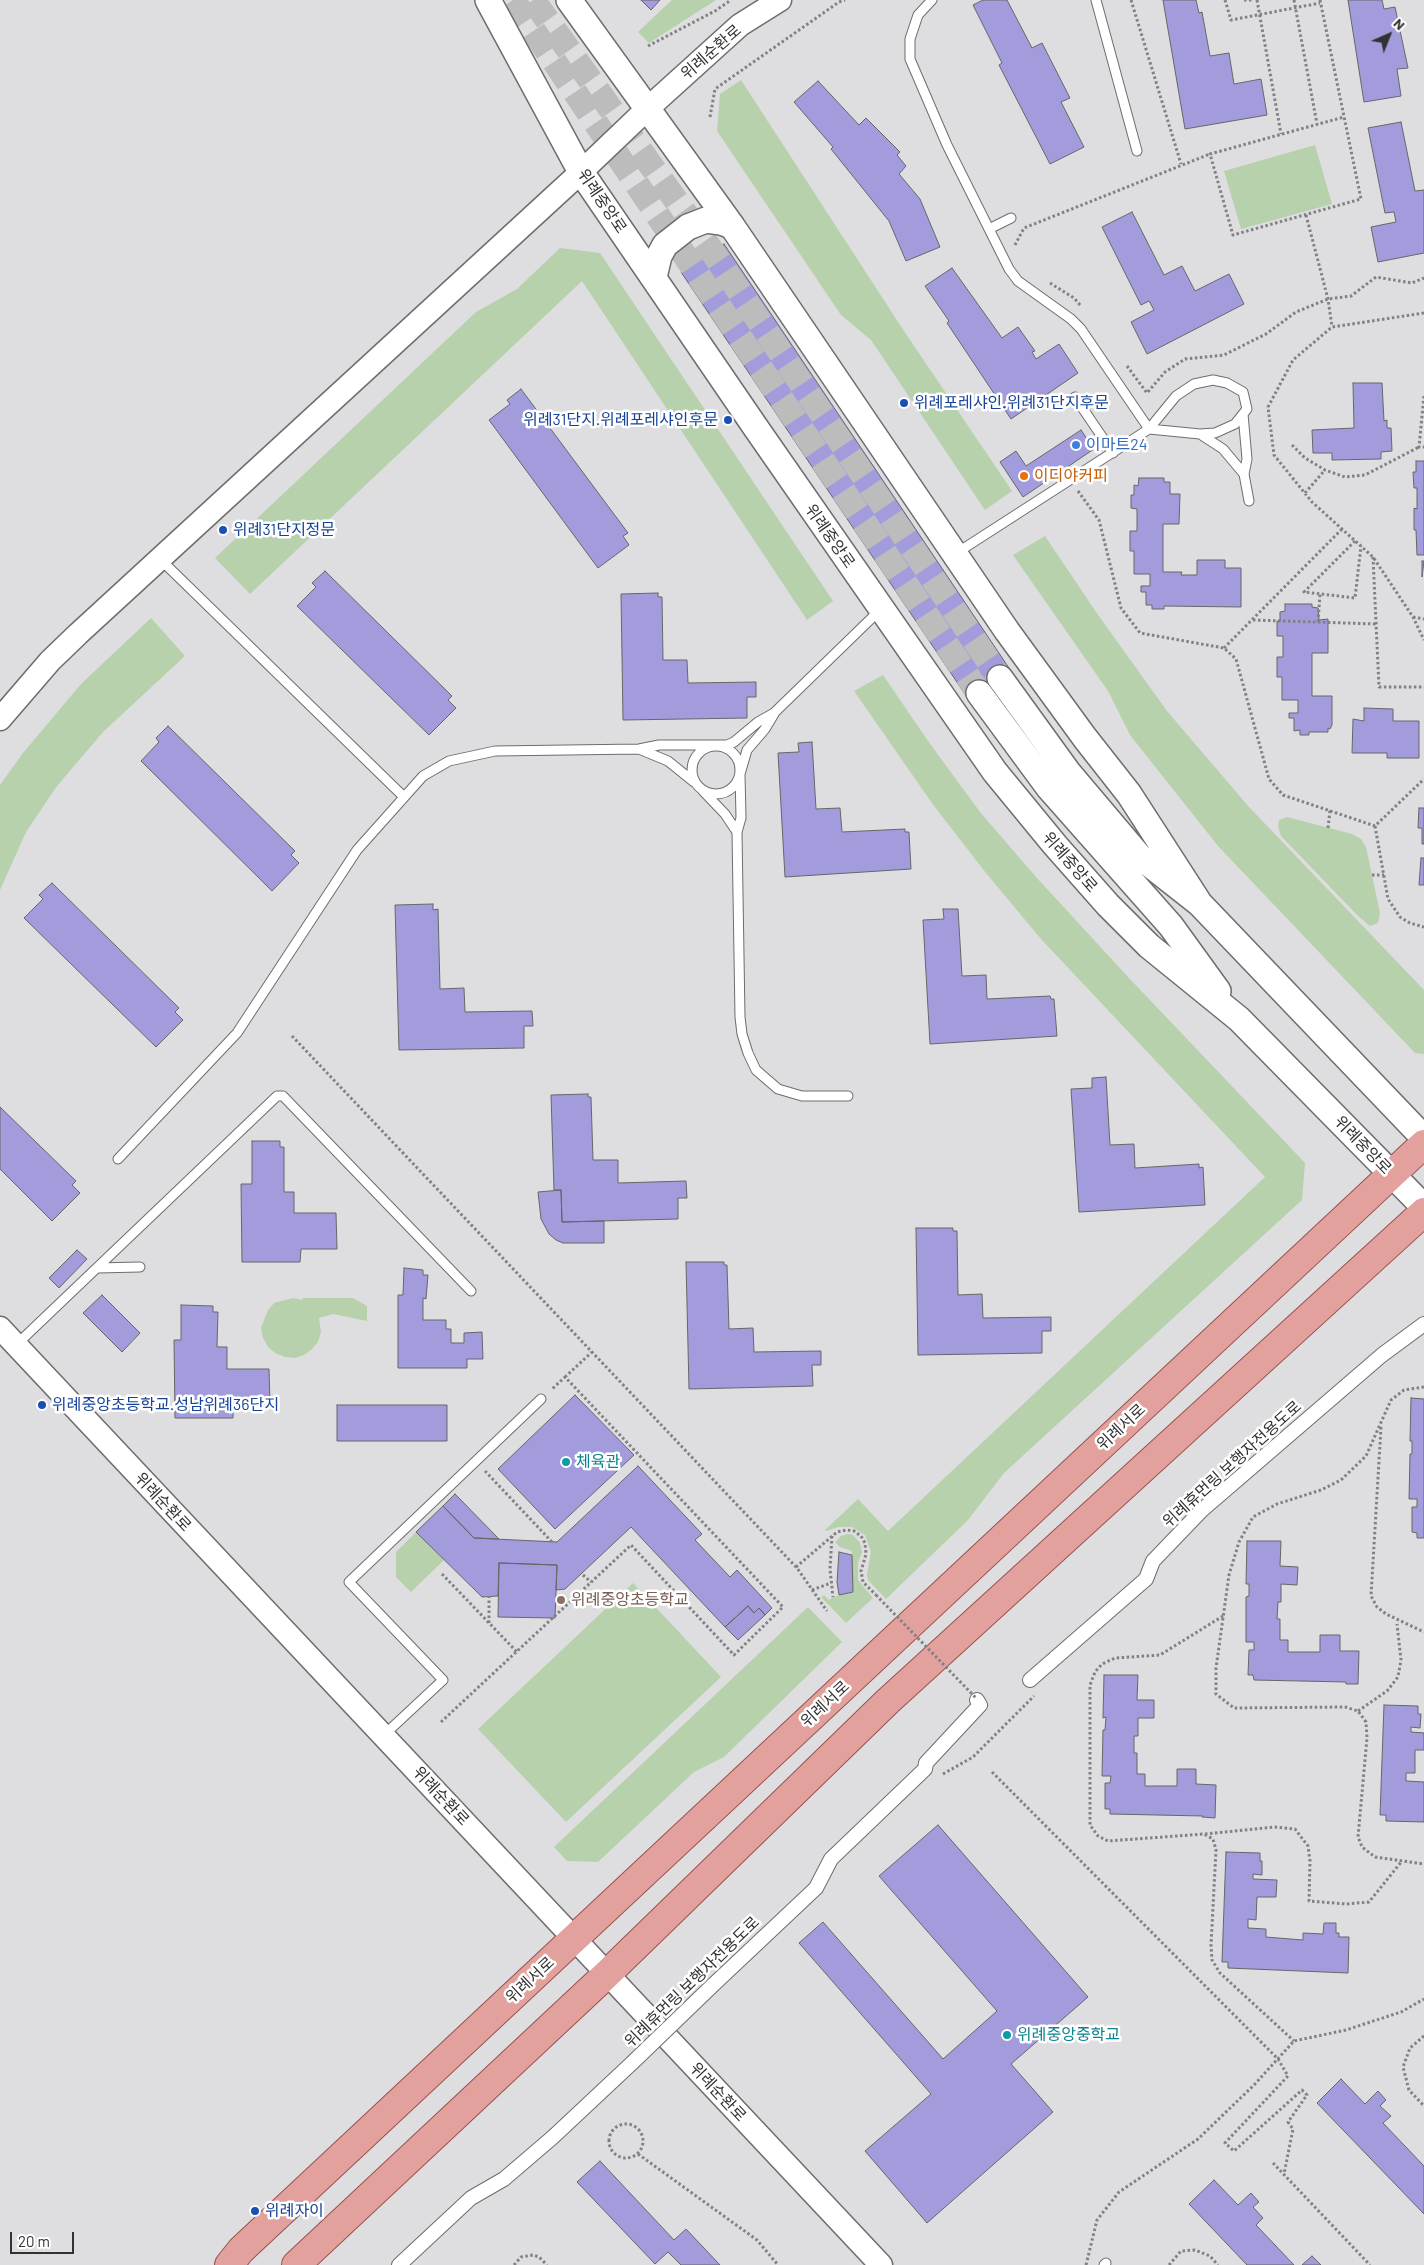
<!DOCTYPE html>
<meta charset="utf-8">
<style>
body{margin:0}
#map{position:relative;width:1424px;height:2265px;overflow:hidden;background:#dedee0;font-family:Barlow,sans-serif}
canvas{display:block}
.north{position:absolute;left:1364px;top:10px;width:50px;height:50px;-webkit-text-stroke:4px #fff;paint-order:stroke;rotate:44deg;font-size:14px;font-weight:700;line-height:20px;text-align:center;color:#323233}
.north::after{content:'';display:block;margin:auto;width:18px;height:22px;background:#323233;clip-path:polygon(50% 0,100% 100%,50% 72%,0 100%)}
.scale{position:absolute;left:10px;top:2232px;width:64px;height:22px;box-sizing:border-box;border:2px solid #323233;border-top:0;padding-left:6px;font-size:15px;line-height:18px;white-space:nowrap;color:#323233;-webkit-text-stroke:4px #fff;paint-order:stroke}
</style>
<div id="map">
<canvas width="1424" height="2265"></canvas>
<div class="north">N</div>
<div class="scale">20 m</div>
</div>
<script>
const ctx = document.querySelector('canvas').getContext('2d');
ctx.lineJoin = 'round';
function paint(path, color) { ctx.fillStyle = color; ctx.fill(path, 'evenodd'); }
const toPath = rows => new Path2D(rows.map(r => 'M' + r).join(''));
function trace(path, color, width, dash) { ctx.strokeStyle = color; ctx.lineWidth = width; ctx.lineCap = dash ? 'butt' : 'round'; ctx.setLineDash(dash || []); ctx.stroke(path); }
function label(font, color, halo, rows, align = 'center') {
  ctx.font = font + ' Barlow,"Noto Sans KR",sans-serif'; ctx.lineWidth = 5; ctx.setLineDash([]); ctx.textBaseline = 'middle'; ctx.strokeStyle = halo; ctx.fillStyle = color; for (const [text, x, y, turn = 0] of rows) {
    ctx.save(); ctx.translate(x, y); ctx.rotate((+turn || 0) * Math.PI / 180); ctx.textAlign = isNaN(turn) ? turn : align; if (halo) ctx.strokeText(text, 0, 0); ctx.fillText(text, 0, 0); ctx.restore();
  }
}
paint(toPath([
 [672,0,716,0,649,43,638,32],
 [741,80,902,328,1012,491,985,510,871,340,841,315,717,131,720,94],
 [1315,145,1332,204,1241,229,1224,171],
 [560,248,600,253,833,601,807,620,582,281,250,594,215,558,476,312,517,289],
 [1045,536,1096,612,1167,711,1249,807,1424,990,1424,1054,1415,1053,1218,846,1130,735,1108,691,1013,555],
 [151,618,185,656,103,732,57,786,26,832,0,890,0,785,23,753,81,684],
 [883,675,928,741,980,812,1036,877,1129,978,1305,1163,1302,1200,1004,1473,968,1520,886,1599,868,1580,867,1575,871,1552,865,1535,852,1527,838,1527,827,1531,825,1530,858,1499,888,1531,1265,1177,1041,939,986,873,934,806,854,691],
 [1287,817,1352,834,1361,839,1366,847,1380,913,1378,923,1370,926,1359,917,1281,836,1278,827,1279,820],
 [293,1298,302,1300,303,1298,353,1298,367,1306,367,1321,333,1314,319,1318,321,1332,318,1342,312,1349,304,1355,295,1358,285,1357,275,1353,268,1347,263,1338,261,1328,268,1310,274,1303],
 [416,1532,444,1560,411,1592,396,1577,396,1552],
 [848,1534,853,1535,860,1543,862,1552,858,1563,858,1580,873,1598,846,1623,821,1597,824,1595,829,1600,833,1597,853,1592,851,1572,852,1551,840,1547,835,1542,841,1536],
 [633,1583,721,1677,566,1822,478,1729],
 [808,1607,842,1642,724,1757,694,1772,598,1862,567,1861,554,1847]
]), '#b6d1ac');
const building = toPath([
 [641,0,660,0,651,10,641,0],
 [983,0,1007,0,1032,48,1042,43,1070,98,1061,102,1084,147,1050,164,999,65,1002,63,973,5,983,0],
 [1163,0,1196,0,1199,13,1202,12,1210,56,1229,53,1234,84,1261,79,1267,115,1185,129,1163,0],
 [1348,0,1382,0,1384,9,1395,7,1408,68,1397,69,1401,96,1364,102,1348,0],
 [818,81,859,125,866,118,900,152,897,155,906,166,899,174,920,199,940,247,906,261,889,221,831,149,833,147,794,102,818,81],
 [1401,122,1415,191,1424,190,1424,253,1378,262,1371,227,1396,222,1394,212,1385,213,1368,128,1401,122],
 [1132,212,1164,275,1182,266,1195,291,1229,274,1244,304,1147,354,1131,322,1154,310,1149,301,1141,305,1102,227,1132,212],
 [724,244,1011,671,969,700,681,272,724,244],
 [952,268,1002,338,1018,327,1035,351,1032,352,1036,359,1059,344,1078,373,1011,419,947,323,949,321,925,286,952,268],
 [1353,383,1382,383,1384,421,1387,420,1387,428,1391,428,1392,451,1381,452,1381,459,1332,460,1332,453,1313,453,1312,430,1354,428,1353,383],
 [521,389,628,533,623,536,629,545,598,568,489,420,510,404,507,400,521,389],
 [1081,430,1094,449,1023,497,1000,462,1016,451,1026,466,1081,430],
 [1416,461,1424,461,1424,555,1417,555,1416,530,1414,530,1414,508,1417,509,1417,488,1414,488,1413,472,1416,472,1416,461],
 [1139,478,1164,478,1164,482,1170,482,1170,494,1180,494,1179,524,1163,524,1163,572,1182,572,1181,575,1197,575,1197,560,1225,560,1225,568,1241,568,1241,607,1164,606,1164,609,1152,609,1152,605,1146,605,1146,592,1141,592,1141,586,1150,586,1150,574,1134,574,1134,551,1130,551,1130,531,1137,531,1137,509,1131,508,1131,495,1134,495,1134,485,1138,486,1139,478],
 [1422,561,1424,561,1422,577,1422,561],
 [325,571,452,696,448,700,456,708,429,735,297,606,316,587,312,583,325,571],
 [658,593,658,597,662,597,663,660,687,660,688,683,756,682,756,697,747,697,747,718,623,720,621,594,658,593],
 [1285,604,1312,604,1312,607,1318,608,1319,620,1328,619,1328,653,1312,653,1312,696,1332,696,1332,725,1330,729,1328,728,1328,732,1309,732,1309,735,1300,735,1300,730,1294,731,1294,718,1289,718,1289,713,1298,713,1298,700,1282,700,1282,677,1277,677,1277,657,1283,657,1283,636,1277,636,1277,621,1280,621,1280,612,1285,611,1285,604],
 [1364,708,1393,709,1393,721,1419,721,1419,758,1387,758,1387,753,1352,753,1353,719,1364,721,1364,708],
 [168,726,295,851,291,855,299,863,272,891,141,761,159,742,156,738,168,726],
 [812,742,816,809,840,808,842,832,905,829,905,832,909,832,911,869,785,877,778,753,799,752,798,743,812,742],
 [1419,808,1424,808,1424,844,1422,844,1422,828,1418,828,1419,808],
 [1421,858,1424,858,1424,885,1419,885,1421,858],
 [52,883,179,1008,175,1012,183,1020,156,1047,24,918,43,899,39,895,52,883],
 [433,904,433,910,438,909,440,989,464,988,465,1012,532,1011,533,1026,524,1026,524,1048,399,1050,395,905,433,904],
 [943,909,958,909,962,976,986,975,987,999,1050,996,1051,999,1054,999,1057,1036,930,1044,923,920,944,919,943,909],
 [1106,1077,1110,1145,1134,1144,1135,1168,1199,1164,1199,1168,1203,1167,1205,1205,1079,1212,1071,1089,1092,1088,1092,1078,1106,1077],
 [588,1094,588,1097,591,1097,593,1160,618,1160,618,1183,686,1181,687,1198,678,1198,678,1219,562,1222,561,1190,554,1190,551,1095,588,1094],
 [0,1107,76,1181,72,1185,80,1193,52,1221,0,1169,0,1107],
 [252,1141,280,1141,280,1147,284,1147,284,1192,294,1192,294,1213,336,1213,337,1249,301,1249,300,1262,242,1262,241,1184,252,1184,252,1141],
 [561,1190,562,1222,604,1221,604,1243,563,1243,556,1240,549,1234,541,1219,538,1192,561,1190],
 [916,1228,953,1228,953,1231,957,1231,958,1295,982,1294,983,1318,1051,1317,1051,1331,1042,1331,1042,1353,918,1355,916,1228],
 [77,1250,87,1259,59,1288,49,1278,77,1250],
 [686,1262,724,1262,724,1265,727,1265,729,1329,753,1328,754,1352,821,1351,821,1365,812,1365,813,1386,689,1389,686,1262],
 [404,1268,423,1270,423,1275,428,1275,426,1299,423,1298,423,1320,446,1320,446,1329,451,1329,451,1343,464,1343,464,1333,482,1332,483,1359,467,1359,467,1368,398,1368,398,1295,403,1295,404,1268],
 [102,1295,140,1333,122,1352,83,1313,102,1295],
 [181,1305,213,1306,213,1312,218,1312,217,1347,227,1347,227,1369,269,1369,270,1404,233,1405,233,1418,175,1418,174,1340,181,1340,181,1305],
 [575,1395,634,1455,555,1529,498,1469,575,1395],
 [1411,1398,1424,1399,1424,1538,1417,1538,1417,1533,1412,1532,1412,1507,1417,1507,1417,1499,1409,1499,1410,1454,1412,1454,1412,1441,1410,1441,1411,1398],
 [337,1405,447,1405,447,1441,337,1441,337,1405],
 [638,1466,702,1534,695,1540,730,1577,737,1570,772,1608,765,1615,759,1608,754,1613,748,1606,725,1627,631,1527,565,1589,556,1590,557,1565,499,1563,498,1596,482,1597,416,1532,443,1506,474,1538,557,1542,638,1466],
 [455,1494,499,1539,474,1538,443,1506,455,1494],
 [1247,1541,1281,1541,1280,1566,1298,1567,1297,1585,1281,1584,1281,1602,1278,1602,1277,1619,1280,1619,1280,1640,1288,1640,1288,1652,1320,1652,1320,1635,1340,1635,1340,1651,1359,1651,1358,1684,1346,1684,1346,1682,1254,1680,1253,1675,1248,1675,1249,1650,1254,1650,1254,1642,1246,1642,1246,1597,1249,1596,1249,1584,1246,1584,1247,1541],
 [839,1552,852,1555,853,1592,839,1595,837,1582,839,1552],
 [499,1563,557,1565,555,1618,498,1617,499,1563],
 [748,1606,754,1613,759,1608,765,1615,738,1640,725,1627,748,1606],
 [1104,1675,1138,1675,1137,1700,1154,1700,1154,1718,1138,1718,1138,1736,1134,1736,1134,1753,1137,1753,1137,1774,1145,1774,1145,1786,1177,1786,1177,1769,1196,1769,1196,1784,1216,1785,1215,1818,1202,1817,1203,1816,1110,1814,1110,1809,1105,1809,1105,1783,1110,1783,1111,1776,1102,1776,1103,1730,1105,1730,1106,1717,1103,1718,1104,1675],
 [1384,1705,1418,1706,1418,1714,1421,1714,1420,1728,1411,1727,1411,1732,1424,1733,1424,1750,1415,1750,1415,1773,1406,1773,1406,1781,1424,1782,1424,1822,1386,1821,1386,1815,1380,1815,1384,1705],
 [938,1825,1088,1997,1011,2064,1053,2112,927,2223,865,2151,931,2094,799,1943,823,1922,943,2059,997,2011,879,1876,938,1825],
 [1226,1852,1260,1853,1260,1861,1262,1861,1262,1875,1253,1874,1253,1879,1277,1880,1276,1897,1257,1897,1256,1920,1248,1919,1248,1928,1266,1929,1266,1937,1303,1940,1303,1933,1323,1934,1324,1923,1336,1923,1336,1933,1339,1933,1339,1937,1349,1937,1348,1973,1228,1968,1228,1962,1222,1962,1226,1852],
 [1341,2079,1365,2104,1378,2091,1386,2100,1380,2106,1391,2116,1383,2123,1424,2166,1424,2214,1317,2103,1341,2079],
 [600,2161,674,2240,686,2229,720,2265,681,2265,668,2252,655,2264,577,2182,600,2161],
 [1214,2180,1238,2205,1251,2193,1259,2202,1253,2207,1263,2218,1256,2225,1294,2265,1247,2265,1189,2204,1214,2180],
 [1312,2256,1321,2265,1302,2265,1312,2256]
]);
paint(building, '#a29cdc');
trace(building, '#666668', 1);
trace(toPath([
 [513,0,979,693],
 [533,0,712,251,1000,678]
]), '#bcbcbd', 25, [25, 12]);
const service = toPath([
 [932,0,918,15,910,39,910,59,947,145,1009,269,1018,281,1071,319,1081,329,1149,429,955,554],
 [1096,0,1137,151],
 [989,229,1011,218],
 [1213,380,1227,383,1243,392,1247,409,1235,424,1215,433,1200,434,1149,429,1176,396,1194,384,1213,380],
 [1075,397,1113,453],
 [1243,414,1247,459,1244,474,1249,501],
 [1200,434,1223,449,1244,474],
 [160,559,404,797],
 [774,714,765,729,747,750,740,774,741,818,737,832,740,1017,742,1034,748,1053,756,1070,778,1089,802,1096,848,1096],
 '692 770a24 24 0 1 1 48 0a24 24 0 1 1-48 0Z',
 [639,749,668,761,694,782],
 [703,791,725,814,737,832],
 [118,1159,237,1033,357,850,423,776,449,761,495,751,639,749,659,745,727,745,734,742,758,722,774,713,881,609],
 [97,1268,140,1267],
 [16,1345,277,1096,283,1096,471,1291],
 [384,1735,443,1680,349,1582,541,1399],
 [1104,2265,1106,2263]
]);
const pedestrian = toPath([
 [1030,1680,1146,1579,1153,1561,1202,1510,1382,1355,1424,1324],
 [713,1985,816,1888,831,1859,925,1769,926,1763,980,1705,977,1700],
 [399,2265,471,2198,504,2179,553,2137,632,2063]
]);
const tertiary = toPath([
 [0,719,50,661,78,634,581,172,646,110,740,25,780,0],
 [0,1328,881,2265]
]);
const secondary = toPath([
 [488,0,581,172,756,428,995,772,1055,845,1108,905,1149,946,1239,1019,1424,1207],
 [569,0,732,226,1007,631,1085,738,1129,794,1200,904],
 [654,277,659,256,665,245,688,227,706,220,721,222,732,226],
 [1000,678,1068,772,1139,856,1200,904,1424,1138],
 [979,693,1049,788,1171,926,1218,991]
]);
const primary = toPath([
 [229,2265,241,2250,1424,1144],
 [296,2265,607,1974,888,1701,1424,1212]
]);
trace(service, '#6d6d6f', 11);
trace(pedestrian, '#6d6d6f', 16);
trace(tertiary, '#6d6d6f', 25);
trace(secondary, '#6d6d6f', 28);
trace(primary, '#99514f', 30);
trace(toPath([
 [1131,0,1181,164],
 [1225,0,1231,20,1320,3],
 [1244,0,1252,0],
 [1257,0,1281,134],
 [1294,0,1317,124],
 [1320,0,1361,199,1233,235,1210,154,1344,117],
 [648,46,715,11,731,0],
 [710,117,715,89,839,2,845,0],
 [1306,215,1328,299,1332,327],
 [1015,245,1024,228,1210,154],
 [1050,283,1074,298,1081,306],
 [1424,313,1332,327,1293,360,1268,407,1274,455,1312,502,1373,557,1413,617,1424,640],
 [1127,366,1147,393,1165,372,1185,359,1224,355,1266,334,1296,312,1328,299,1351,296,1376,277,1412,283,1424,278],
 [1424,396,1419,447,1424,447],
 [1292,445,1305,458,1325,470,1345,477,1365,475,1419,447],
 [1078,491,1099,520,1121,608,1140,633,1224,648,1236,659,1269,779,1283,795,1375,826,1424,779],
 [1305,493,1325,470],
 [1355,541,1304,592,1355,598,1361,546],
 [1373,557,1379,687,1424,687],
 [1413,617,1424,619],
 [1253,620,1376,624],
 [1318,622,1320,594],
 [1224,648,1342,529],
 [1375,826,1388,899,1400,917,1410,923,1424,927],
 [1328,828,1330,810],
 [1372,875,1384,875],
 [292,1036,797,1568,827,1611],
 [565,1377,592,1352],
 [1424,1387,1404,1390,1391,1400,1366,1456,1341,1480,1321,1490,1277,1504,1253,1517,1239,1542,1229,1575,1216,1668,1216,1694,1234,1708,1345,1707,1358,1711,1366,1722,1367,1738,1358,1837,1362,1847,1375,1857,1424,1864],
 [1381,1427,1371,1596,1377,1607,1386,1614,1424,1632],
 [485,1471,552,1542],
 [832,1536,830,1569,833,1597],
 [796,1567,837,1532,847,1530,854,1531,861,1536,865,1543,866,1554,861,1571,863,1582,876,1595],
 [442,1574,517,1652],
 [583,1575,591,1582],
 [812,1590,831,1583],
 [1223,1616,1160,1655,1115,1658,1102,1664,1095,1672,1090,1685,1090,1825,1098,1836,1108,1841,1204,1834,1213,1839,1216,1850,1211,1945,1212,1960,1220,1973,1294,2041],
 [489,1623,489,1596],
 [1358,1711,1387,1691,1398,1677,1401,1660,1397,1624],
 [441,1722,631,1545,734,1655,783,1607,565,1377,551,1390],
 [992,1772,1278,2059,1288,2076,1225,2143,1234,2151,1302,2090,1307,2095,1288,2122,1293,2129,1284,2174],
 [943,1774,973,1757,1034,1696],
 [1205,1834,1274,1827,1295,1829,1308,1846,1310,1861,1309,1901,1346,1904,1369,1902,1402,1861],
 [1424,2036,1410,2048,1403,2067,1409,2090,1424,2106],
 '609 2141a17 17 0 1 1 34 0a17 17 0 1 1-34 0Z',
 [638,2154,757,2240,778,2265],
 [1273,2163,1370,2265],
 [514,2265,521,2257,533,2255,539,2257,547,2265],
 [1086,2265,1097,2220,1119,2192,1198,2139,1254,2085,1294,2041,1346,2030,1401,2012,1424,1999],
 [1169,2265,1181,2251,1195,2250,1210,2256,1218,2265]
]), '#818183', 3, [2.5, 2.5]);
trace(service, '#fff', 9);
trace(pedestrian, '#fff', 14);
trace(tertiary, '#fff', 22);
trace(secondary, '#fff', 25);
trace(primary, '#e3a19e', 28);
const pedestrianBridge = toPath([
 [632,2063,713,1985]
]);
trace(pedestrianBridge, '#6d6d6f', 16, []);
trace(toPath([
 [876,1595,976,1698]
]), '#818183', 3, [2.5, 2.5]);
trace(pedestrianBridge, '#fff', 14);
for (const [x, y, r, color] of [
 [904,403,5,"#1a4fb4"],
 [728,420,5,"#1a4fb4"],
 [1076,445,5,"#3f7fe0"],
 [1024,476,5,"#e8710a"],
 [223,530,5,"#1a4fb4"],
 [42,1405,5,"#1a4fb4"],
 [566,1462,5,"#0f9aa8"],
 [561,1600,5,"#8d6e63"],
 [1007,2035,5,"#0f9aa8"],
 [255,2211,5,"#1a4fb4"]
]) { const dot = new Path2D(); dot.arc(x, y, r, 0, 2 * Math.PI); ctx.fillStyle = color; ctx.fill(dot); trace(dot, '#fff', 2); }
label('16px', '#323233', '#fff', [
 ["위례순환로",711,52,-41],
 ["위례중앙로",602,201,56],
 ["위례중앙로",830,536,55],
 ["위례중앙로",1070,862,49],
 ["위례중앙로",1363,1145,46],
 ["위례서로",1121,1427,-43],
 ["위례휴먼링 보행자전용도로",1232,1464,-42],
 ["위례순환로",163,1502,47],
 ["위례서로",825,1704,-43],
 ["위례순환로",441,1796,47],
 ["위례서로",530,1980,-43],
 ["위례휴먼링 보행자전용도로",692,1982,-44],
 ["위례순환로",718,2092,47]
]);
label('16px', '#164399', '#fff', [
 ["위례포레샤인.위례31단지후문",914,403],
 ["위례31단지.위례포레샤인후문",718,420,"right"],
 ["위례31단지정문",233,530],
 ["위례중앙초등학교.성남위례36단지",52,1405],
 ["위례자이",265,2211]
], 'left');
label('16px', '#366cbe', '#fff', [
 ["이마트24",1086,445]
], 'left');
label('16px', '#c56008', '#fff', [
 ["이디야커피",1034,476]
], 'left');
label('16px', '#0d838f', '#fff', [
 ["체육관",576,1462],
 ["위례중앙중학교",1017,2035]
], 'left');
label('16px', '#785e54', '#fff', [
 ["위례중앙초등학교",571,1600]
], 'left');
</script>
